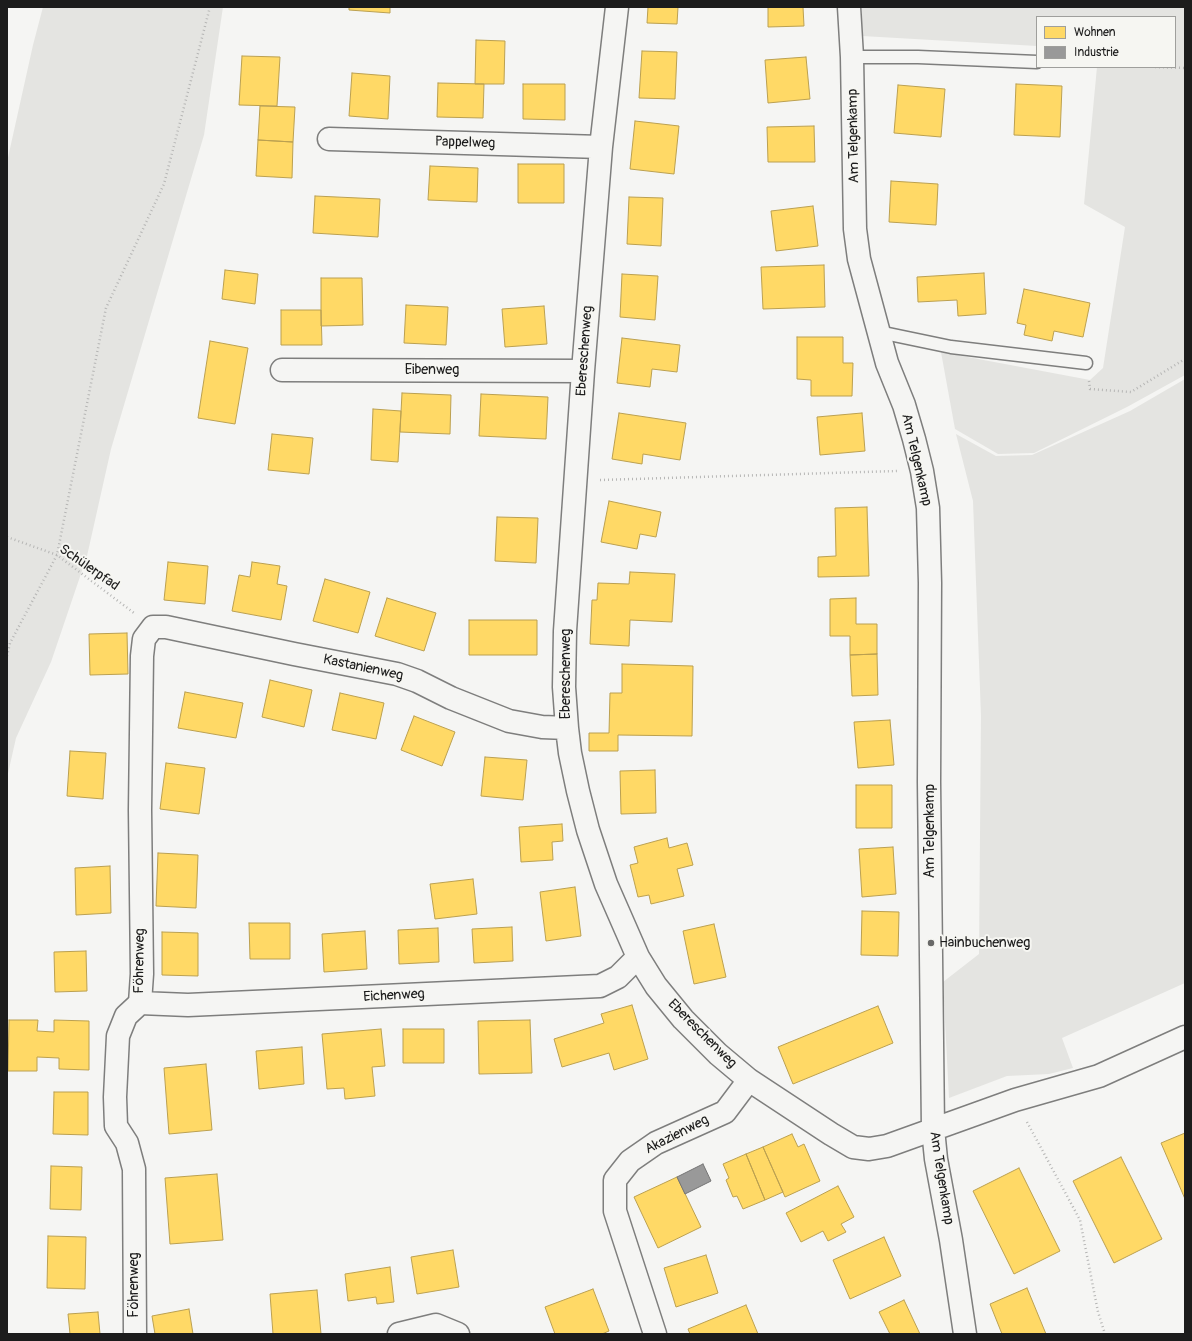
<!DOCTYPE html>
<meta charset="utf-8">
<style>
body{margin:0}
#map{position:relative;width:1192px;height:1341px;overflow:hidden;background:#f5f5f3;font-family:Pangolin,sans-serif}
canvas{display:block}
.frame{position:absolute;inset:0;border:8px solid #1c1c1c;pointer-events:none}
.legend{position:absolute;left:1036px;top:16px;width:140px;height:52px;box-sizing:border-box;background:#f6f6f2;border:1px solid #9f9f9c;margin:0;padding:5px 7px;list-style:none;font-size:12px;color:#1c1c1c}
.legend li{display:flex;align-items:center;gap:8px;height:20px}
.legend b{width:20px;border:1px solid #9f9f9c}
</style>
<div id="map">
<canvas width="1192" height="1341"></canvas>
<div class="frame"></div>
<ul class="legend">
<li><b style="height:11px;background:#ffd966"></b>Wohnen</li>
<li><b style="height:11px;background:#999"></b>Industrie</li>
</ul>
</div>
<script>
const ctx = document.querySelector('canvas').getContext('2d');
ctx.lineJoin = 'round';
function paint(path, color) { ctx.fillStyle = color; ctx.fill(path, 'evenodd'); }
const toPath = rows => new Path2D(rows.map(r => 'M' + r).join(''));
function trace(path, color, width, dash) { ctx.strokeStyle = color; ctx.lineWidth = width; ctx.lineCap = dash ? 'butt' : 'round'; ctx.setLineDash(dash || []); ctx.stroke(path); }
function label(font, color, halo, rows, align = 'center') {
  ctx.font = font + ' Pangolin,sans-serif'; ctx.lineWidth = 4; ctx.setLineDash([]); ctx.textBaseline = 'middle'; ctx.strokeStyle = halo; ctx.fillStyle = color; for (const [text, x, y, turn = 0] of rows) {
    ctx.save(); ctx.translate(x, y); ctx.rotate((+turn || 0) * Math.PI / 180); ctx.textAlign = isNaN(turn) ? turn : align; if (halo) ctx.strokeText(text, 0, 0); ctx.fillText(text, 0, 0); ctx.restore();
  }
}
paint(toPath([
 [43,7,223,7,204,135,111,449,87,556,51,662,16,738,7,778,7,162,33,45],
 [862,7,1185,7,1185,375,1127,407,1034,453,998,454,955,429,941,352,1090,380,1103,368,1125,227,1084,204,1097,67,1175,67,1175,17,1037,17,1037,46,862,36],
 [1185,379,1185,983,1062,1038,1073,1068,1049,1074,1007,1076,949,1098,943,982,979,954,981,716,973,501,956,434,996,456,1032,455,1130,411]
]), '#e4e4e1');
const homes = toPath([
 [349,7,390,7,390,13,349,10,349,7],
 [648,7,678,7,677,24,647,23,648,7],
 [768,7,803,7,804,26,768,27,768,7],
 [476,40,505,41,504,84,475,84,476,40],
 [642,51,677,52,675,99,639,98,642,51],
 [242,56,280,57,277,106,239,105,242,56],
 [806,57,810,99,768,103,765,60,806,57],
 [352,73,390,76,388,119,349,116,352,73],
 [438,83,484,84,483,118,437,117,438,83],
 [523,84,565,84,565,120,523,119,523,84],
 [1016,84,1062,86,1060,137,1014,135,1016,84],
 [898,85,945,89,941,137,894,133,898,85],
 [260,106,295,107,293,142,258,140,260,106],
 [635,121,679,126,674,174,630,169,635,121],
 [814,126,815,162,768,162,767,127,814,126],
 [258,140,293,142,292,178,256,176,258,140],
 [518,164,564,164,564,203,518,203,518,164],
 [430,166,478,168,477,202,428,200,430,166],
 [891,181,938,184,936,225,889,222,891,181],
 [315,196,380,199,378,237,313,233,315,196],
 [629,197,663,198,661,246,627,244,629,197],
 [813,206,818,246,776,251,771,211,813,206],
 [824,265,825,307,763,309,761,267,824,265],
 [225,270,258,274,255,304,222,299,225,270],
 [984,273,986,314,958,316,957,300,918,302,917,277,984,273],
 [622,274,658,276,655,320,620,317,622,274],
 [321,278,362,278,363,325,321,326,321,278],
 [1024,289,1090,303,1083,337,1054,331,1052,341,1024,335,1026,325,1017,323,1024,289],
 [406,305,448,307,446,345,404,343,406,305],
 [544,306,547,344,505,347,502,309,544,306],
 [281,310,321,310,322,345,281,345,281,310],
 [797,337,843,337,843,363,853,363,852,396,811,396,811,380,797,379,797,337],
 [622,338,680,345,677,372,652,369,650,387,617,383,622,338],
 [210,341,248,348,235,424,198,418,210,341],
 [402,393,451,395,450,434,400,432,402,393],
 [481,394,548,397,546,439,479,436,481,394],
 [373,409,401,411,398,462,371,460,373,409],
 [619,413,686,423,680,460,643,454,642,464,612,459,619,413],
 [862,413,865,451,820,455,817,417,862,413],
 [272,434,313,438,309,474,268,470,272,434],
 [609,501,661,512,656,537,640,534,637,549,601,542,609,501],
 [867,507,869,576,818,577,818,557,836,556,835,508,867,507],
 [497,517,538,518,536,563,495,561,497,517],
 [168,562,208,566,205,604,164,600,168,562],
 [252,562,280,566,277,584,287,586,281,620,232,611,239,575,250,577,252,562],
 [630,572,675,574,672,622,630,620,629,646,590,644,592,600,597,600,598,583,629,584,630,572],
 [325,579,370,592,358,633,313,621,325,579],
 [387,598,436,613,424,651,375,636,387,598],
 [856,598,856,624,877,624,877,654,850,655,850,636,830,636,830,599,856,598],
 [469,620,537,620,537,655,469,655,469,620],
 [127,633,128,674,90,675,89,634,127,633],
 [877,654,878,695,852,696,850,655,877,654],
 [622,664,693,666,692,736,618,735,618,751,589,751,589,733,609,733,610,693,622,693,622,664],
 [270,680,312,690,304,727,262,717,270,680],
 [185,692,243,703,236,738,178,728,185,692],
 [340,693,384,703,376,739,332,730,340,693],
 [414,716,455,732,442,766,401,750,414,716],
 [890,720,894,765,858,768,854,722,890,720],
 [70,751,106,753,103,799,67,796,70,751],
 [485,757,527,760,523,800,481,796,485,757],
 [166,763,205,768,199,814,160,809,166,763],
 [655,770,656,813,621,814,620,771,655,770],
 [856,785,892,785,892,828,856,828,856,785],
 [562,824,563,841,552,842,553,860,521,862,519,827,562,824],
 [667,838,669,848,687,843,693,865,677,869,684,896,651,904,649,895,638,897,630,865,638,863,634,847,667,838],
 [893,847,896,894,862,897,859,849,893,847],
 [158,853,198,855,196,908,156,906,158,853],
 [110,866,111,913,76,915,75,868,110,866],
 [473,879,477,914,435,919,430,884,473,879],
 [575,887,581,936,546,941,540,892,575,887],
 [862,911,899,912,898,956,861,955,862,911],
 [249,923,290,923,290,959,250,959,249,923],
 [714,924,726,977,694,984,683,931,714,924],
 [512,927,513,961,474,963,472,929,512,927],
 [438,928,439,962,399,964,398,930,438,928],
 [365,931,367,969,324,972,322,934,365,931],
 [162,932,198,933,198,976,162,975,162,932],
 [86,951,87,991,55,992,54,952,86,951],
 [632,1005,648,1059,614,1070,609,1053,562,1067,554,1039,604,1023,601,1014,632,1005],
 [878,1006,893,1043,793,1084,778,1047,878,1006],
 [9,1020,38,1020,37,1031,54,1032,54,1020,89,1021,89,1070,59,1069,59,1058,37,1057,37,1071,8,1071,9,1020],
 [530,1020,532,1073,479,1074,478,1021,530,1020],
 [381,1029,385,1066,372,1067,375,1096,345,1099,344,1088,327,1089,322,1034,381,1029],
 [403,1029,444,1029,444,1063,403,1063,403,1029],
 [302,1047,304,1084,259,1089,256,1051,302,1047],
 [206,1064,212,1130,169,1134,164,1068,206,1064],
 [54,1092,88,1092,88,1135,53,1134,54,1092],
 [1185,1133,1185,1199,1161,1143,1185,1133],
 [792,1134,798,1147,804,1144,820,1181,785,1197,763,1147,792,1134],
 [763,1147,783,1192,765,1200,746,1154,763,1147],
 [746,1154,765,1200,743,1209,737,1196,733,1197,726,1180,729,1178,723,1164,746,1154],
 [1121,1157,1162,1239,1114,1263,1073,1181,1121,1157],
 [51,1166,82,1167,81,1210,50,1209,51,1166],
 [1019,1168,1060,1251,1014,1274,973,1191,1019,1168],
 [217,1174,223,1240,170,1244,165,1178,217,1174],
 [677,1177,701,1227,658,1248,634,1197,677,1177],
 [838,1186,854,1217,841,1224,846,1232,828,1241,823,1231,801,1242,786,1213,838,1186],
 [48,1236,86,1237,85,1289,47,1288,48,1236],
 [884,1237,901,1276,850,1299,833,1260,884,1237],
 [453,1250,459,1287,417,1294,411,1257,453,1250],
 [706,1255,718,1293,676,1307,664,1268,706,1255],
 [390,1267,394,1302,377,1304,376,1297,348,1301,345,1274,390,1267],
 [1027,1288,1046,1334,1002,1334,990,1304,1027,1288],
 [593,1289,609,1331,602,1334,555,1334,545,1307,593,1289],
 [317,1290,321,1334,273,1334,270,1294,317,1290],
 [904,1300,920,1334,890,1334,879,1312,904,1300],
 [746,1305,758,1334,690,1334,688,1329,746,1305],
 [189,1309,193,1334,155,1334,152,1316,189,1309],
 [98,1312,100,1334,70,1334,68,1314,98,1312]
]);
paint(homes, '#ffd966');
trace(homes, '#bba050', 1);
const industry = toPath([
 [703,1164,711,1181,685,1194,677,1177,703,1164]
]);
paint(industry, '#999');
trace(industry, '#747474', 1);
const service = toPath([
 [852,57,918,57,1037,62],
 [879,332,951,347,1086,363]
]);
const minor = toPath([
 [617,7,601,147,583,371,565,631,564,687,567,728,570,753,578,791,588,830,606,884,638,957,656,986,683,1019,718,1054,749,1080,831,1134,853,1147,869,1149,887,1146,1015,1100,1099,1076,1185,1037],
 [849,7,852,57,855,229,859,259,887,363,904,405,914,439,922,471,928,508,930,583,929,782,933,1129,936,1159,951,1240,965,1334],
 [329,139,601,147],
 [282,370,583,371],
 [140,1003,188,1005,600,986,618,977,638,957],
 [135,1334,134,1169,127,1143,116,1126,115,1097,118,1036,126,1016,140,1003,142,974,140,810,142,656,144,639,153,627,166,627,294,654,397,674,417,681,451,698,509,721,542,727,567,728],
 [399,1334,436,1325,458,1334],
 [655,1334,615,1211,615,1180,630,1161,656,1143,725,1112,749,1080]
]);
trace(service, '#7e7e7d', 15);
trace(minor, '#7e7e7d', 25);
trace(toPath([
 [1155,67,1185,68],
 [1089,381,1090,389,1131,392,1185,359],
 [600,480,897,471],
 [7,537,57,555,134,613],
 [7,656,10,643,57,555,106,308,164,184,210,7],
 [1027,1122,1080,1220,1098,1312,1105,1334]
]), '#b6b6b5', 2.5, [1, 3]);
trace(service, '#f5f5f3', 12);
trace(minor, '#f5f5f3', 22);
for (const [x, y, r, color] of [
 [931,943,4,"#686867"]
]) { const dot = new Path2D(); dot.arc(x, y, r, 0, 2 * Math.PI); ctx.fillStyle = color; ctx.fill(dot); trace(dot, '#f6f6f2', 1.5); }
label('14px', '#1c1c1c', '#f6f6f2', [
 ["Am Telgenkamp",854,136,-91],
 ["Pappelweg",465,143,2],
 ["Ebereschenweg",585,351,-86],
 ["Eibenweg",432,370],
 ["Am Telgenkamp",916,460,77],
 ["Schülerpfad",89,568,35],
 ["Kastanienweg",363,668,12],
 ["Ebereschenweg",566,674,-90],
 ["Am Telgenkamp",930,831,-90],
 ["Föhrenweg",140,961,-89],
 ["Eichenweg",394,996,-3],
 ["Ebereschenweg",702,1034,45],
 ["Akazienweg",677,1135,-27],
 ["Am Telgenkamp",941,1178,81],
 ["Föhrenweg",134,1285,-90]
]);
label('14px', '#1c1c1c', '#f6f6f2', [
 ["Hainbuchenweg",939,943]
], 'left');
</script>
